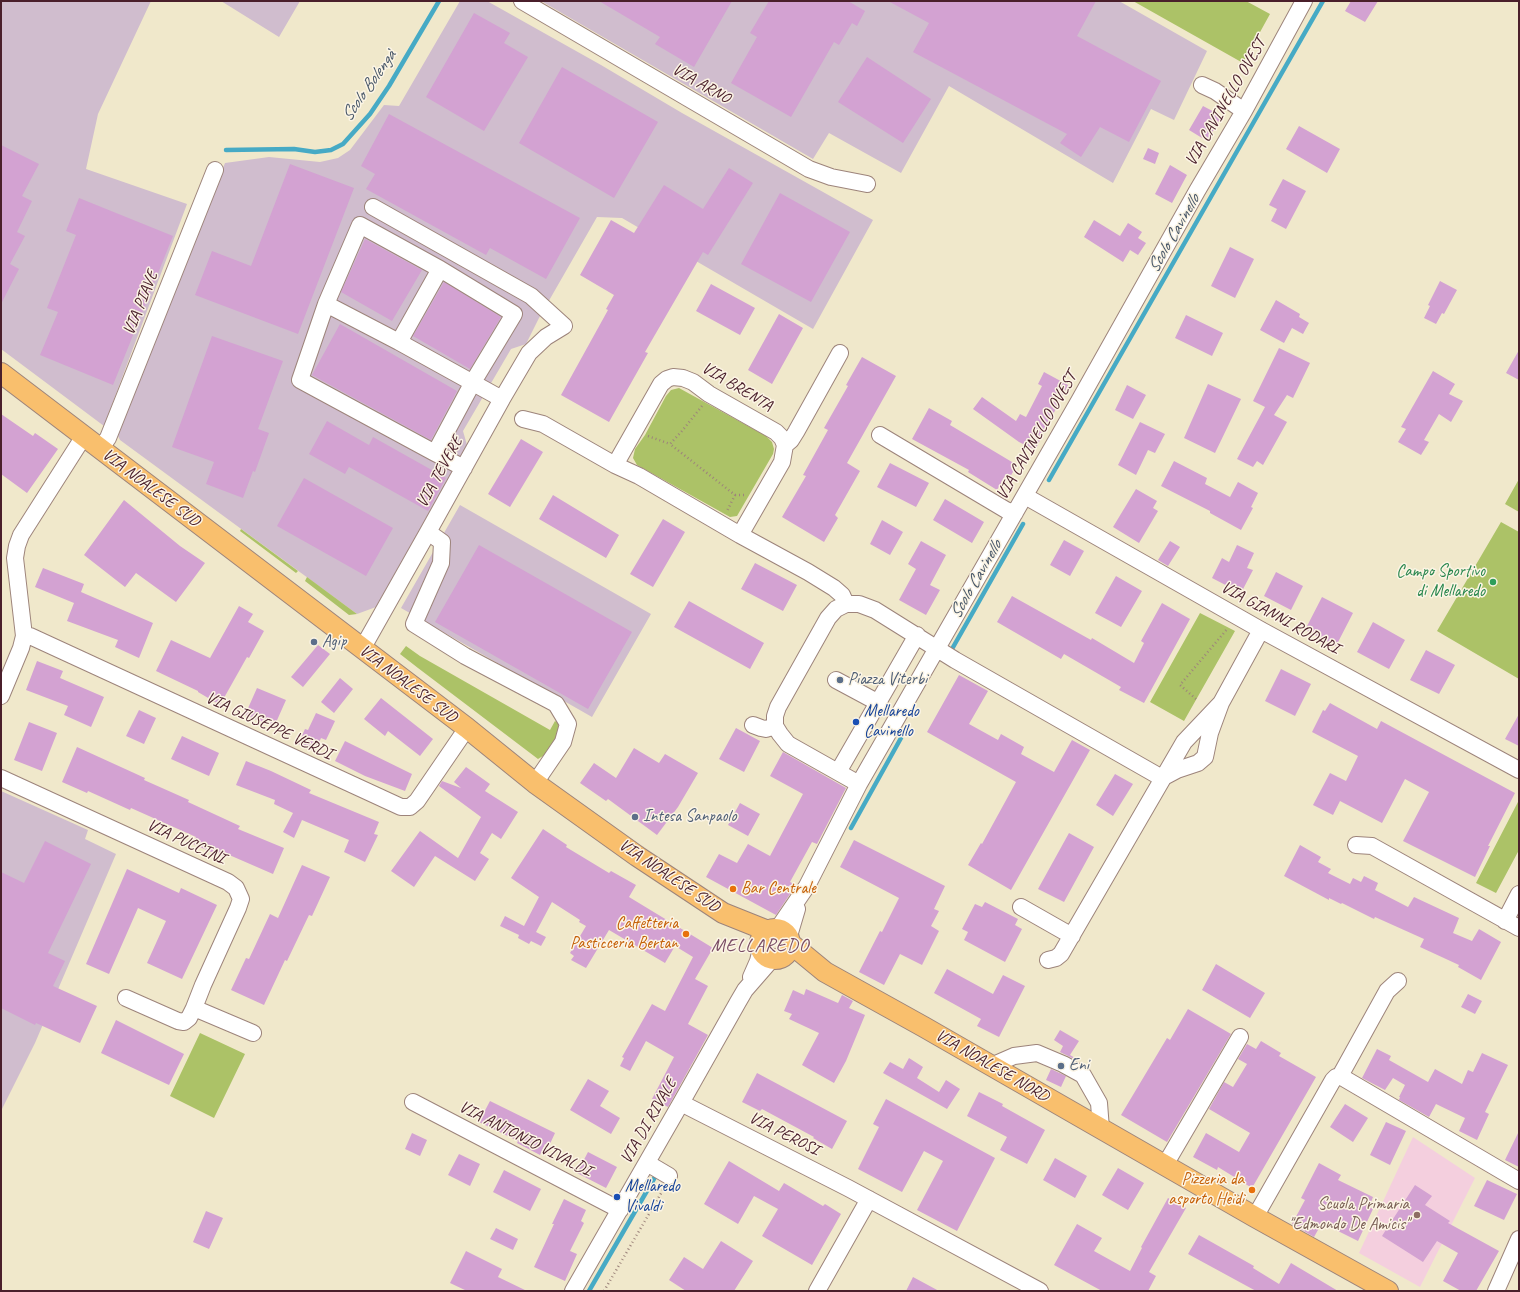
<!DOCTYPE html>
<meta charset="utf-8">
<style>
body{margin:0}
#map{position:relative;width:1520px;height:1292px;overflow:hidden;background:#f0e8cb;font-family:Caveat,sans-serif}
canvas{display:block}
.frame{position:absolute;inset:0;border:2px solid #4a1f2b;pointer-events:none}
</style>
<div id="map">
<canvas width="1520" height="1292"></canvas>
<div class="frame"></div>
</div>
<script>
const ctx = document.querySelector('canvas').getContext('2d');
ctx.lineJoin = 'round';
function paint(path, color) { ctx.fillStyle = color; ctx.fill(path, 'evenodd'); }
const toPath = rows => new Path2D(rows.map(r => 'M' + r).join(''));
function trace(path, color, width, dash) { ctx.strokeStyle = color; ctx.lineWidth = width; ctx.lineCap = dash ? 'butt' : 'round'; ctx.setLineDash(dash || []); ctx.stroke(path); }
function label(font, color, halo, rows, align = 'center') {
  ctx.font = font + ' Caveat,sans-serif'; ctx.lineWidth = 3; ctx.setLineDash([]); ctx.textBaseline = 'middle'; ctx.strokeStyle = halo; ctx.fillStyle = color; for (const [text, x, y, turn = 0] of rows) {
    ctx.save(); ctx.translate(x, y); ctx.rotate((+turn || 0) * Math.PI / 180); ctx.textAlign = isNaN(turn) ? turn : align; if (halo) ctx.strokeText(text, 0, 0); ctx.fillText(text, 0, 0); ctx.restore();
  }
}
paint(toPath([
 [1413,1137,1475,1178,1420,1287,1359,1253]
]), '#f4cfde');
paint(toPath([
 [1,1,151,1,98,114,86,169,187,204,104,426,1,349],
 [221,1,300,1,279,37],
 [460,1,487,1,601,65,682,113,873,220,813,329,622,218,597,217,539,318,526,344,511,349,463,431,467,445,376,607,357,614,120,440,118,436,225,163,269,157,320,162,338,158,350,150,384,105,399,106],
 [541,1,1119,1,1207,51,1174,120,1151,109,1113,183,949,86,901,173,829,133,813,159],
 [460,505,651,614,592,717,401,608],
 [1,791,88,830,85,839,116,854,35,1043,1,1111]
]), '#d0bdce');
paint(toPath([
 [1133,1,1246,1,1270,14,1243,63],
 [679,388,766,436,772,442,774,449,773,454,737,516,730,517,637,465,633,458,635,449,645,435,666,396,671,390],
 [1519,479,1519,512,1505,504],
 [1501,522,1519,532,1519,679,1437,631],
 [241,529,298,571,296,573,240,531],
 [307,577,357,614,349,615,305,581],
 [1200,613,1235,631,1184,721,1150,702],
 [406,646,420,656,550,730,555,721,558,723,560,735,546,754,538,759,418,668,400,654],
 [1519,800,1519,850,1496,893,1476,883],
 [200,1033,245,1054,214,1118,170,1096]
]), '#acc267');
trace(toPath([
 [226,150,294,149,315,152,331,150,343,144,370,114,389,86,439,1],
 [1049,480,1323,1],
 [952,649,1023,524],
 [851,828,901,738],
 [589,1291,655,1177]
]), '#46aac5', 4.5);
paint(toPath([
 [599,1,732,1,694,67,655,44,660,37],
 [769,1,848,1,865,11,857,26,852,23,839,45,834,42,791,117,731,83,757,37,750,33],
 [888,1,1096,1,1077,36,1161,81,1129,142,1100,127,1081,157,1060,143,1067,134,913,52,929,23],
 [1351,1,1378,1,1365,22,1345,11],
 [474,13,510,33,504,43,528,57,484,131,426,97],
 [867,57,931,99,903,143,838,102],
 [562,67,658,122,614,198,519,143],
 [1203,106,1222,116,1207,141,1189,130],
 [389,114,580,218,546,279,490,248,486,255,366,189,375,174,361,166],
 [1299,126,1340,149,1327,173,1286,149],
 [1,145,39,164,22,196,32,201,17,232,25,236,10,264,19,269,1,304],
 [1148,148,1159,153,1155,164,1143,159],
 [290,164,354,188,298,334,195,295,212,251,251,266],
 [1170,165,1187,175,1172,203,1155,194],
 [729,168,753,183,708,255,703,252,645,352,648,353,609,422,561,395,608,310,606,309,614,295,580,275,611,220,634,233,664,185,703,209],
 [1283,179,1306,191,1286,229,1271,221,1277,209,1269,205],
 [780,193,850,232,811,302,741,264],
 [79,198,173,236,113,385,40,355,58,312,47,308,76,235,66,231],
 [1094,220,1120,236,1128,223,1142,232,1138,238,1146,243,1138,255,1130,250,1123,262,1084,237],
 [365,239,422,270,392,321,341,292],
 [1230,247,1254,259,1235,298,1211,286],
 [1440,281,1457,290,1444,314,1442,313,1436,324,1424,318,1430,306,1428,305],
 [444,282,501,317,470,369,413,336],
 [711,284,755,308,740,335,696,311],
 [1276,300,1300,314,1299,317,1309,323,1303,334,1292,328,1284,343,1260,330],
 [779,314,803,328,772,384,748,370],
 [1186,315,1223,333,1212,356,1175,338],
 [340,324,457,391,431,440,312,375],
 [212,336,283,361,258,429,269,433,255,472,253,471,243,498,206,484,214,462,172,447],
 [1279,348,1310,363,1293,398,1287,395,1274,415,1287,422,1263,465,1257,461,1253,467,1237,459,1265,407,1253,401],
 [1519,350,1519,380,1506,373],
 [862,357,896,376,847,463,860,471,835,515,838,518,824,542,782,517,806,476,803,475,828,430,824,428,848,386,846,385],
 [1433,371,1455,384,1449,394,1463,401,1451,422,1439,414,1424,440,1429,442,1421,455,1398,442,1406,429,1401,427],
 [1044,372,1068,385,1035,450,1019,442,973,409,982,397,1016,421,1020,414,1026,417,1042,386,1038,384],
 [1208,384,1241,399,1215,453,1184,438],
 [1127,385,1146,395,1133,419,1115,410],
 [929,408,952,421,950,425,1017,465,1010,477,1006,474,997,490,968,472,969,470,912,439],
 [1,414,33,436,35,433,58,449,27,493,1,474],
 [327,421,369,445,373,437,446,478,428,511,349,467,345,474,309,454],
 [1140,422,1165,434,1155,453,1148,450,1136,475,1118,465],
 [521,439,543,452,510,507,488,494],
 [1174,461,1207,478,1205,484,1230,497,1238,482,1258,493,1251,507,1253,508,1241,530,1210,513,1210,511,1161,486],
 [890,463,929,483,916,507,877,487],
 [304,478,393,528,366,576,277,526],
 [1136,489,1157,501,1153,508,1158,511,1139,543,1113,527],
 [553,495,619,535,606,558,539,519],
 [945,499,984,522,972,543,933,520],
 [124,500,180,546,205,563,176,602,136,573,125,587,84,555],
 [663,519,685,532,653,587,630,574],
 [882,520,903,532,890,555,870,544],
 [1064,540,1084,551,1070,576,1050,565],
 [921,541,946,555,930,585,940,590,926,615,899,600,916,569,908,564],
 [1170,541,1180,547,1168,566,1158,560],
 [479,545,632,632,588,709,435,622],
 [1237,545,1254,553,1247,568,1253,570,1241,593,1212,578,1222,558,1229,562],
 [755,563,797,585,783,611,741,589],
 [43,568,84,584,81,592,153,623,139,658,115,647,118,640,67,621,74,603,35,587],
 [1276,572,1303,586,1291,610,1264,596],
 [1116,576,1142,591,1121,627,1095,613],
 [1012,596,1091,640,1092,638,1134,663,1144,643,1141,641,1162,603,1190,619,1144,703,1119,690,1121,687,1064,654,1061,659,997,622],
 [1322,597,1353,613,1336,646,1305,630],
 [689,601,764,643,750,669,674,627],
 [239,606,253,614,248,622,264,631,249,658,247,657,220,705,198,692,198,691,156,671,171,640,210,658],
 [1373,622,1405,640,1389,669,1357,652],
 [318,645,330,654,303,687,291,677],
 [1426,650,1455,665,1439,694,1410,680],
 [37,661,63,671,60,678,104,697,91,727,64,715,68,706,26,690],
 [1281,669,1311,684,1295,716,1265,701],
 [959,675,988,691,969,724,998,740,1001,734,1024,747,1021,754,1054,772,1072,740,1090,750,1011,890,968,865,981,843,982,844,1016,782,927,732],
 [340,678,353,689,334,713,321,702],
 [257,688,286,700,274,727,245,715],
 [381,698,433,739,420,756,388,731,385,736,364,719],
 [1330,703,1377,729,1381,721,1515,793,1488,846,1490,846,1475,877,1403,841,1429,792,1405,779,1382,823,1340,801,1333,815,1313,805,1330,773,1346,781,1358,756,1312,732,1323,710,1325,711],
 [139,710,156,718,144,744,126,736],
 [316,713,335,721,326,740,321,738,315,752,298,744,305,729,308,730],
 [1519,714,1519,746,1505,739],
 [29,722,57,733,42,771,14,760],
 [736,728,760,741,744,772,719,759],
 [182,736,219,753,209,776,171,759],
 [345,741,412,774,405,791,365,776,335,761],
 [77,747,145,778,144,780,189,800,188,802,240,826,238,829,284,848,273,874,227,854,225,858,193,844,196,837,131,808,130,810,88,791,87,793,62,782],
 [634,748,659,763,665,754,698,773,678,807,657,835,608,799,606,801,580,783,594,763,616,778],
 [783,752,846,788,817,844,812,842,790,882,796,885,776,915,706,877,719,854,737,863,748,844,770,856,803,794,770,776],
 [246,761,271,771,311,790,309,793,379,822,374,834,378,835,365,862,344,852,349,840,302,820,294,838,283,832,293,813,274,804,275,800,236,785],
 [466,767,490,784,485,791,518,812,501,839,492,833,480,853,489,859,475,881,435,856,414,887,391,871,420,831,458,858,481,817,439,786,442,781,461,788,454,782],
 [1115,774,1133,784,1113,816,1096,805],
 [740,803,760,814,748,836,728,825],
 [543,829,567,845,566,847,609,873,611,871,636,885,629,897,713,948,695,979,708,986,688,1024,708,1035,668,1107,652,1099,674,1057,646,1041,630,1071,620,1066,624,1058,622,1057,652,1004,665,1011,693,957,675,946,665,963,609,930,586,968,571,960,574,956,570,953,586,926,579,922,580,920,552,902,536,932,546,937,541,946,531,941,529,944,518,938,519,935,500,926,505,916,524,926,539,897,511,878],
 [1069,833,1094,847,1064,902,1038,889],
 [854,840,945,886,934,909,939,911,931,926,939,931,922,965,900,954,884,985,859,972,880,931,882,932,899,898,840,867],
 [45,841,91,864,48,953,65,961,53,986,97,1006,80,1043,36,1023,35,1025,1,1008,1,872,24,883],
 [1300,845,1321,857,1318,862,1331,869,1328,873,1350,884,1353,878,1361,882,1364,876,1378,883,1375,890,1408,907,1414,897,1459,918,1453,933,1472,941,1479,929,1501,942,1481,980,1458,967,1459,965,1420,947,1424,939,1375,917,1374,919,1342,903,1341,904,1329,898,1329,900,1284,876],
 [302,865,330,877,312,916,309,915,287,961,285,960,264,1005,231,990,246,958,249,959,270,914,278,918],
 [127,869,179,893,181,888,217,905,182,979,147,963,166,921,138,908,109,974,86,964],
 [985,902,1018,919,1015,925,1022,929,1005,962,964,940,968,932,962,929,975,904,982,907],
 [1216,964,1265,993,1250,1018,1202,990],
 [947,969,993,994,1003,975,1025,986,999,1037,977,1026,981,1019,934,993],
 [806,989,838,1003,842,995,853,1001,849,1008,865,1015,846,1061,834,1083,802,1065,819,1033,789,1019,792,1014,784,1011,793,990,804,995],
 [1468,994,1482,1001,1475,1014,1461,1007],
 [1188,1009,1231,1034,1167,1142,1121,1115,1167,1038,1170,1040],
 [116,1020,184,1054,169,1085,101,1053],
 [1060,1030,1079,1041,1070,1055,1075,1058,1074,1059,1060,1052,1063,1046,1054,1040],
 [1261,1041,1281,1053,1279,1056,1316,1077,1252,1188,1218,1167,1217,1170,1193,1157,1206,1133,1239,1152,1250,1133,1209,1109,1224,1082,1233,1087,1247,1064,1238,1059,1247,1044,1256,1049],
 [1377,1049,1391,1056,1389,1060,1428,1082,1435,1069,1462,1084,1468,1070,1473,1072,1482,1053,1508,1065,1485,1112,1489,1114,1477,1140,1459,1131,1465,1118,1436,1104,1429,1117,1399,1100,1400,1097,1399,1097,1405,1085,1393,1078,1385,1090,1362,1078],
 [909,1058,923,1067,917,1078,939,1092,946,1080,960,1089,947,1109,883,1073,890,1062,903,1069],
 [1051,1069,1066,1076,1061,1087,1046,1080],
 [757,1073,847,1121,832,1149,813,1138,814,1137,762,1109,760,1111,742,1102],
 [588,1079,609,1091,600,1106,620,1118,611,1134,570,1110],
 [979,1092,1003,1104,1002,1106,1045,1130,1027,1164,1000,1150,1007,1137,967,1116],
 [886,1099,995,1158,957,1231,917,1210,943,1161,924,1151,902,1192,858,1169,879,1127,873,1124],
 [490,1101,555,1133,549,1146,545,1144,540,1155,517,1143,518,1141,479,1122],
 [1345,1104,1368,1118,1353,1142,1330,1127],
 [1386,1122,1406,1131,1390,1165,1370,1155],
 [1519,1131,1519,1167,1505,1160],
 [412,1133,427,1140,420,1156,405,1149],
 [588,1152,617,1167,606,1188,577,1173],
 [459,1154,480,1164,470,1186,448,1175],
 [1055,1158,1087,1176,1075,1198,1043,1180],
 [729,1161,779,1191,784,1183,823,1206,825,1204,841,1214,812,1265,762,1236,778,1209,754,1196,738,1224,704,1204],
 [1319,1163,1341,1175,1338,1180,1373,1197,1369,1207,1373,1209,1358,1241,1322,1223,1314,1237,1292,1224,1305,1200,1301,1198],
 [1118,1168,1144,1183,1128,1210,1102,1195],
 [504,1170,541,1189,530,1211,493,1192],
 [1487,1180,1517,1194,1504,1220,1474,1206],
 [1415,1185,1432,1196,1425,1205,1450,1221,1448,1223,1499,1251,1476,1291,1461,1291,1443,1281,1458,1253,1437,1241,1423,1262,1382,1236],
 [1168,1198,1186,1208,1149,1272,1156,1276,1148,1291,1102,1291,1054,1265,1077,1224,1102,1238,1094,1251,1130,1271,1142,1248,1141,1247],
 [564,1199,586,1210,581,1221,584,1223,570,1251,577,1254,565,1281,534,1267,554,1224,552,1224],
 [206,1211,223,1218,209,1249,193,1242],
 [496,1228,518,1239,513,1250,490,1239],
 [1199,1235,1254,1266,1253,1268,1279,1284,1291,1263,1338,1291,1256,1291,1188,1254],
 [721,1241,753,1261,734,1291,686,1291,669,1280,684,1257,703,1269],
 [466,1251,502,1269,498,1277,527,1291,467,1291,450,1283],
 [913,1277,939,1291,906,1291]
]), '#d3a2d2');
const minor = toPath([
 [522,1,809,169,831,177,867,184],
 [1202,85,1215,91,1244,111],
 [326,304,399,342,502,399],
 [399,342,440,269],
 [523,419,543,424,615,465,639,476,740,535,808,572,834,588,842,595,846,604,859,604,875,610,955,660,1162,778],
 [880,435,1006,510,1015,513],
 [785,445,791,440,796,432,840,353],
 [100,449,108,438,215,170],
 [435,453,473,382,514,314,440,269,360,225,326,304,300,380,435,453,464,468],
 [615,465,661,384,667,379,673,377,683,378,693,382,709,394,776,432,782,438,785,445,782,462,740,535],
 [1025,496,1261,630,1519,770],
 [428,532,442,542,441,563,414,624,465,656,556,704,568,724,563,742,535,783],
 [846,604,836,609,828,618,778,707,775,716,775,726,780,734,788,744,859,784],
 [24,636,30,636,401,807,410,807,417,801,467,728],
 [362,649,428,532,502,399,529,353,546,337,564,326,531,296,373,207],
 [836,680,877,702],
 [1,696,21,648,24,636,15,558,17,546,21,535,84,436],
 [753,725,761,728,766,729,775,726],
 [838,772,917,635],
 [1,778,228,882,236,888,241,899,238,908,203,985,194,1008,253,1033],
 [1162,778,1177,770,1198,763,1205,757,1210,733,1221,703,1261,630],
 [1356,845,1372,846,1519,928],
 [1021,907,1072,936],
 [1505,921,1519,894],
 [776,929,781,924,807,886,859,784,1079,401,1197,191,1244,111,1304,1],
 [789,936,797,909],
 [1048,960,1056,958,1061,954,1184,742,1221,703],
 [751,977,758,961,761,949],
 [126,998,178,1021,184,1022,189,1018,194,1008],
 [991,1066,1014,1056,1037,1053,1063,1064,1083,1075,1099,1103,1101,1129],
 [1340,1076,1387,991,1398,981],
 [413,1102,620,1210],
 [681,1103,848,1188,1040,1291],
 [647,1163,669,1176],
 [1165,1165,1240,1037],
 [1255,1217,1333,1080,1336,1077,1340,1076,1519,1181],
 [573,1291,681,1103,738,1002,745,990,772,959],
 [817,1291,869,1199],
 [1496,1291,1519,1239]
]);
const major = toPath([
 [1,373,467,728,535,783,637,856,723,913,768,931],
 '760 944a15 15 0 1 1 30 0a15 15 0 1 1-30 0Z',
 [791,944,825,972,924,1027,1255,1217,1388,1291]
]);
trace(minor, '#9d847b', 18);
trace(major, '#9d847b', 22);
trace(toPath([
 [702,406,682,431,670,444,735,495,727,511],
 [648,436,670,444],
 [735,495,746,495],
 [1196,699,1180,685,1228,628],
 [604,1291,663,1190]
]), '#9d847b', 2.5, [1, 3]);
trace(minor, '#fff', 16);
trace(major, '#f9bf6d', 20);
for (const [x, y, r, color] of [
 [1493,582,4,"#2e9e5b"],
 [314,642,4,"#5c6f8a"],
 [840,680,4,"#5c6f8a"],
 [856,722,4,"#1a4fb4"],
 [635,817,4,"#5c6f8a"],
 [733,889,4,"#e8710a"],
 [686,934,4,"#e8710a"],
 [1061,1066,4,"#5c6f8a"],
 [1252,1190,4,"#e8710a"],
 [617,1197,4,"#1a4fb4"],
 [1417,1215,4,"#8d6e63"]
]) { const dot = new Path2D(); dot.arc(x, y, r, 0, 2 * Math.PI); ctx.fillStyle = color; ctx.fill(dot); trace(dot, '#fcf5e5', 1.5); }
label('17px', '#4a1f2b', '#fcf5e5', [
 ["VIA ARNO",701,84,30],
 ["VIA CAVINELLO OVEST",1226,102,-60],
 ["VIA PIAVE",141,303,-68],
 ["VIA BRENTA",737,387,31],
 ["VIA CAVINELLO OVEST",1037,436,-60],
 ["VIA TEVERE",440,472,-61],
 ["VIA NOALESE SUD",151,488,37],
 ["VIA GIANNI RODARI",1280,618,29],
 ["VIA NOALESE SUD",408,684,37],
 ["VIA GIUSEPPE VERDI",269,726,25],
 ["VIA PUCCINI",186,842,25],
 ["VIA NOALESE SUD",669,876,34],
 ["VIA NOALESE NORD",992,1066,30],
 ["VIA DI RIVALE",649,1121,-60],
 ["VIA PEROSI",784,1134,27],
 ["VIA ANTONIO VIVALDI",525,1139,27]
]);
label('17px', '#27864d', '#fcf5e5', [
 ["Campo Sportivo",1485,572],
 ["di Mellaredo",1485,592]
], 'right');
label('17px', '#4e5e75', '#fcf5e5', [
 ["Agip",322,642],
 ["Piazza Viterbi",848,680],
 ["Intesa Sanpaolo",643,817],
 ["Eni",1069,1066]
], 'left');
label('17px', '#164399', '#fcf5e5', [
 ["Mellaredo",864,712],
 ["Cavinello",864,732],
 ["Mellaredo",625,1187],
 ["Vivaldi",625,1207]
], 'left');
label('17px', '#c56008', '#fcf5e5', [
 ["Bar Centrale",741,889,"left"],
 ["Caffetteria",678,924],
 ["Pasticceria Bertan",678,944],
 ["Pizzeria da",1244,1180],
 ["asporto Heidi",1244,1200]
], 'right');
label('17px', '#785e54', '#fcf5e5', [
 ["Scuola Primaria",1409,1205],
 ["\"Edmondo De Amicis\"",1409,1225]
], 'right');
label('italic 18px', '#485769', '#fcf5e5', [
 ["Scolo Bolengà",369,86,-55],
 ["Scolo Cavinello",1174,234,-60],
 ["Scolo Cavinello",976,580,-60]
]);
ctx.letterSpacing = '1px';
label('19px', '#7a4d65', '#fcf5e5', [
 ["MELLAREDO",760,946]
]);
ctx.letterSpacing = '0px';
</script>
